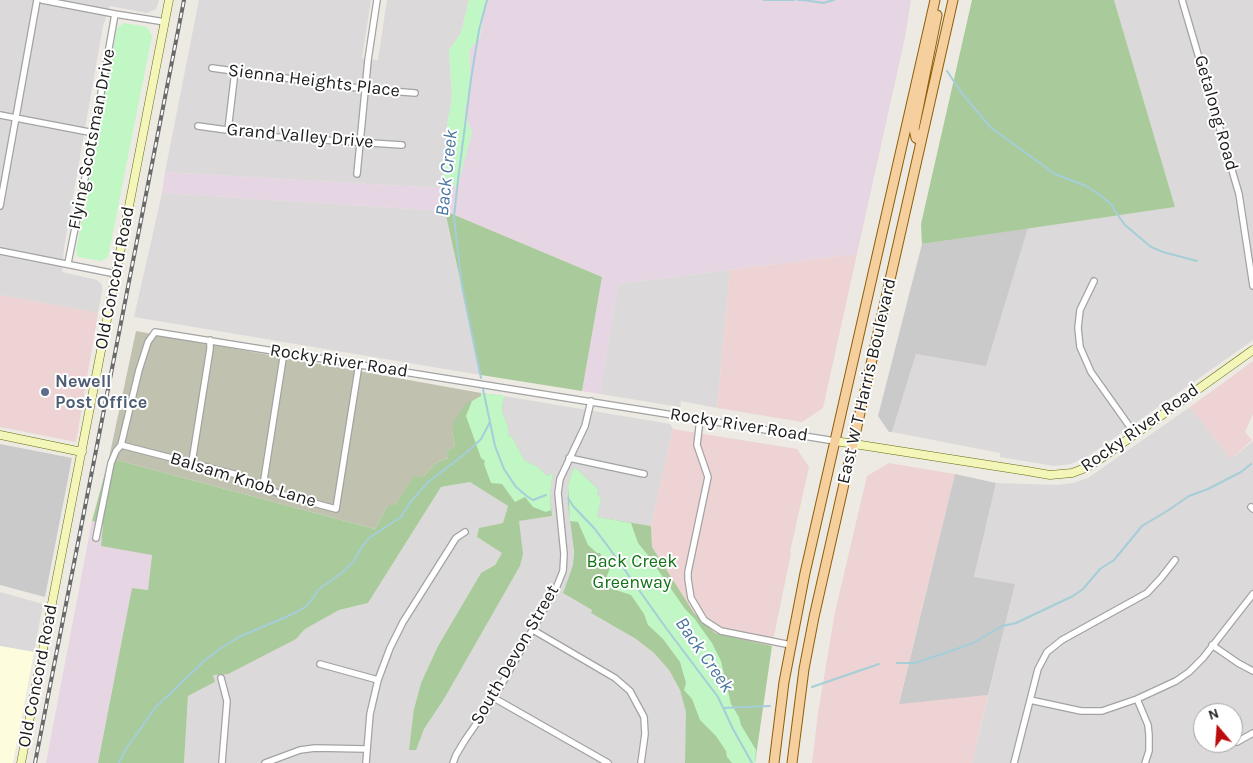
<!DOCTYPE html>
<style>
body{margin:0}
#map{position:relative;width:1253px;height:763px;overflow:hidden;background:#edeae3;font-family:Karla,sans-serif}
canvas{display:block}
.north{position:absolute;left:1193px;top:703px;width:50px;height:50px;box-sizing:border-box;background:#fff;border:1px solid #a4a4a4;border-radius:50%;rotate:342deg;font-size:14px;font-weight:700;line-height:20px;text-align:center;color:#1c1c1c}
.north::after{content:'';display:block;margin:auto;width:18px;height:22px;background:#bd0c0e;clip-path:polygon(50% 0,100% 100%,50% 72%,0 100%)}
</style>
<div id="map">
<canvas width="1253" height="763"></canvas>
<div class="north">N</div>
</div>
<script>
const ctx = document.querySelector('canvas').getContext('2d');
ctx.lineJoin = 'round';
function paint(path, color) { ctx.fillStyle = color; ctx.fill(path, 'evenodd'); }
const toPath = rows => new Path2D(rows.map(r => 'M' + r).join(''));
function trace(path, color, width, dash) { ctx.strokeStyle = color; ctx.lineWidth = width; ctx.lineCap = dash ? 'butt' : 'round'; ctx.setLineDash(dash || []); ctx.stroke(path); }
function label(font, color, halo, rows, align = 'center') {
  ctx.font = font + ' Karla,sans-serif'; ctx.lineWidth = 4; ctx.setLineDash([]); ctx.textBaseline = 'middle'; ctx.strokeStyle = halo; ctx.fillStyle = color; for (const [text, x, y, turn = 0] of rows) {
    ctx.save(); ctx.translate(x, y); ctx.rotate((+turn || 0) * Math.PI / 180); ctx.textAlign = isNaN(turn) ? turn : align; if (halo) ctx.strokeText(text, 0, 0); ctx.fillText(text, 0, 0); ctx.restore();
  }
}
paint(toPath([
 [0,0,159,0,156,9,147,13,110,6,103,26,64,248,62,272,97,280,102,285,102,291,98,313,0,295],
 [199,0,371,0,362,58,378,60,387,0,469,0,461,33,449,50,452,97,447,126,453,137,440,188,165,172],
 [1114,0,1253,0,1253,340,1087,457,1071,464,1054,466,1000,457,1000,453,892,432,916,354,986,365,1028,228,1175,207],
 [162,193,445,211,481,375,134,317],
 [730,270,717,408,681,401,680,407,600,394,618,284],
 [504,396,670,424,673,429,651,526,597,517,601,499,576,468,573,565,563,593,592,610,591,613,636,639,654,653,669,670,680,690,687,715,685,763,184,763,188,696,214,683,212,675,296,639,305,629,339,610,368,603,441,487,470,482,508,506,503,523,479,528,477,537,502,553,495,565,481,573,438,646,421,683,414,709,415,750,424,729,444,699,520,566,523,554,518,521,552,516,550,493,553,473,547,476,538,467,525,461,512,437,508,435,508,426,502,411],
 [1190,407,1231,459,1253,441,1253,763,972,763,1015,584,974,578,996,483,1058,485,1073,483,1088,478],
 [1203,713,1233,713,1233,743,1203,743],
 [0,592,43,604,34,652,0,646]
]), '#dbd9d9');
paint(toPath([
 [857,254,823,408,802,422,717,408,730,270],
 [0,295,98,313,76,442,0,427],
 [1253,361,1253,414,1245,432,1252,440,1231,459,1190,407],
 [673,429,797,449,809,467,790,552,791,553,772,646,715,633,694,613,652,547,651,526],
 [889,463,955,474,899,703,988,695,972,763,812,763,818,713,835,612,867,476]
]), '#edd3d3');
paint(toPath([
 [487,0,911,0,905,37,857,254,618,284,600,394,582,391,602,277,445,211,162,193,165,172,440,188,457,186,472,132,466,118,465,109,471,86,469,51,480,37,484,6],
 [92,521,103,524,101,546,152,554,148,590,132,588,98,763,46,763]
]), '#e6d5e3');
paint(toPath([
 [0,646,34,652,13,763,0,763]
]), '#fdfcdc');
paint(toPath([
 [1028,228,986,366,916,354,892,432,889,432,878,416,922,244],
 [0,444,72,458,45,597,0,585],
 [955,474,996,483,974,577,1015,584,988,695,899,704]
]), '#cacaca');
paint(toPath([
 [136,331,481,393,481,396,452,432,455,445,446,453,448,458,436,463,423,477,414,477,395,505,388,505,375,529,109,458]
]), '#c1c1af');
paint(toPath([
 [972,0,1114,0,1175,207,922,244,921,224],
 [445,211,602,277,582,391,481,375],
 [481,393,504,396,502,411,508,426,508,435,512,437,525,461,538,467,547,476,553,473,550,493,552,516,519,521,523,554,520,566,444,699,424,729,416,750,409,750,414,709,421,683,438,646,481,573,495,565,502,553,477,537,479,528,503,523,508,506,470,482,441,487,368,603,339,610,305,629,296,639,228,674,213,675,215,682,188,696,184,763,98,763,132,588,148,590,152,555,101,546,103,524,92,521,109,458,375,529,388,505,395,505,414,476,423,477,436,463,448,458,446,453,455,445,452,432,455,419,466,404,481,396],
 [576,468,599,490,597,494,601,499,597,517,651,526,652,547,694,613,715,633,772,646,755,763,685,763,686,712,680,690,669,670,654,653,636,639,591,613,592,610,563,593,573,565,574,551,568,503,568,486,573,469]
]), '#a9ca9a');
paint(toPath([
 [469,0,487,0,484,6,480,37,469,51,471,86,465,109,466,118,472,132,458,185,440,188,453,137,447,126,452,97,449,50,461,33],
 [124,23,147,27,152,36,108,257,101,261,78,257,76,251,117,28],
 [481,393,504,396,502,411,508,426,508,435,512,437,525,461,538,467,547,476,553,473,550,493,551,510,546,512,533,507,525,497,515,502,502,484,491,483,484,464,485,461,481,458,466,416,472,401,481,396],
 [576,468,599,490,597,494,601,499,597,517,631,523,638,543,647,554,685,609,694,618,712,643,721,661,731,704,739,717,741,725,756,750,755,763,732,763,727,757,726,751,716,736,700,720,692,699,684,690,686,683,680,662,663,639,648,625,644,614,631,595,604,586,604,584,610,568,606,565,600,553,597,553,588,545,578,522,570,521,568,486,573,469]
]), '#c1f6c5');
trace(toPath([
 [764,0,794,0],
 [798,0,803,0],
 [804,0,823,3,834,0],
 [947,71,961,92,990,127,1055,174,1086,186,1100,195,1112,205,1115,211,1125,225,1151,247,1163,252,1197,261],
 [481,378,462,286,454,217,458,180,471,79,479,30,487,0],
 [483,389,495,446,504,469,516,487,528,497,533,500,546,495],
 [568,498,573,506,594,528,607,545,666,628,718,697,733,729,752,763],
 [897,663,915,663,945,653,973,643,1002,626,1016,623,1073,596,1083,589,1100,569,1114,560,1142,526,1167,511,1189,496,1208,489,1241,472,1251,464],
 [812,687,879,664],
 [723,708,770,706],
 [119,763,126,749,155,708,204,661,221,648,239,637,295,613,308,605,318,590,343,572,354,561,359,551,369,538,401,517,409,504,428,482,465,454,481,439,490,422]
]), '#a5ced9', 2);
const street = toPath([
 [42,0,115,14,165,22],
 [1182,0,1239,194,1253,286],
 [212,68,365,89,415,93],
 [0,115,94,133],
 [198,126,277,137,402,145],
 [228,130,235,71],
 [357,174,368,60,377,0],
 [0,206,37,0],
 [0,251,116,274],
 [68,263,94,133,115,14],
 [1094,281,1080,310,1078,328,1080,347,1091,372,1135,434],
 [700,419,697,445,708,477,688,572,688,579,691,598,704,620,721,631,791,645],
 [121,445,234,474,280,494,336,509,359,364],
 [569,458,644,474],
 [192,462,210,349,210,340],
 [263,486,284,352],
 [1251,507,1253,509],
 [96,538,111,463,116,451,121,445,139,370,148,342,155,332,835,441],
 [533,630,615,678,630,691,644,717,645,734,641,763],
 [1212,645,1238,663,1253,671],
 [320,664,378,680],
 [221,678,227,701,222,763],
 [494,698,608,763],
 [1137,699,1148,725,1149,735,1149,751,1145,763],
 [1030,700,1081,711,1102,711,1137,699,1176,681,1189,672,1203,658,1253,594],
 [1237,742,1253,733],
 [265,763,300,750,315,748,366,749],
 [366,763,370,714,378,680,390,648,403,622,456,538,465,532],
 [453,763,456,755,465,740,494,698,557,586,563,571,564,554,558,493,560,479,585,426,591,401],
 [1014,763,1038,669,1047,652,1062,640,1147,593,1161,578,1175,560]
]);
const secondary = toPath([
 [0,435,82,452],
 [835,441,1027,471,1050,475,1072,473,1088,467,1103,457,1253,350],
 [21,763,169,0]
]);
const primary = toPath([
 [921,141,916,138,914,129,937,15],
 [774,763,784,682,805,573,935,0],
 [792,763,804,669,814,617,953,0]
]);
trace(street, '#a3a3a3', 8);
trace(secondary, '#636c0b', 9);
trace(primary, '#8c5f09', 11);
trace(street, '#fff', 5.5);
trace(secondary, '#f3f5b9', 8);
trace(primary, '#f6cf9f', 9);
const rail = toPath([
 [35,763,184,0]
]);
trace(rail, '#6a6a6a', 4);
trace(rail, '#fff', 2, [5.5]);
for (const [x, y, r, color] of [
 [45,392,5,"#5c6f8a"]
]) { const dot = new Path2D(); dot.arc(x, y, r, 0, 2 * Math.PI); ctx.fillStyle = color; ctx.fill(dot); trace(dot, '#fff', 2); }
label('18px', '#1c1c1c', '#fff', [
 ["Sienna Heights Place",314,81,7],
 ["Getalong Road",1216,113,74],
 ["Grand Valley Drive",300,136,5],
 ["Flying Scotsman Drive",92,139,-79],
 ["Old Concord Road",115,278,-79],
 ["Rocky River Road",339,361,9],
 ["East W T Harris Boulevard",867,381,-77],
 ["Rocky River Road",739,425,9],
 ["Rocky River Road",1140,428,-35],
 ["Balsam Knob Lane",243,480,17],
 ["South Devon Street",515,655,-60],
 ["Old Concord Road",38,676,-79]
]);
label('bold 18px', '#4e5e75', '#fff', [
 ["Newell",55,382],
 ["Post Office",55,403]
], 'left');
label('18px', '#127318', '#fff', [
 ["Back Creek",632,562],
 ["Greenway",632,583]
]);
label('italic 19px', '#4c779f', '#fff', [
 ["Back Creek",447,173,-84],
 ["Back Creek",704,655,55]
]);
</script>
